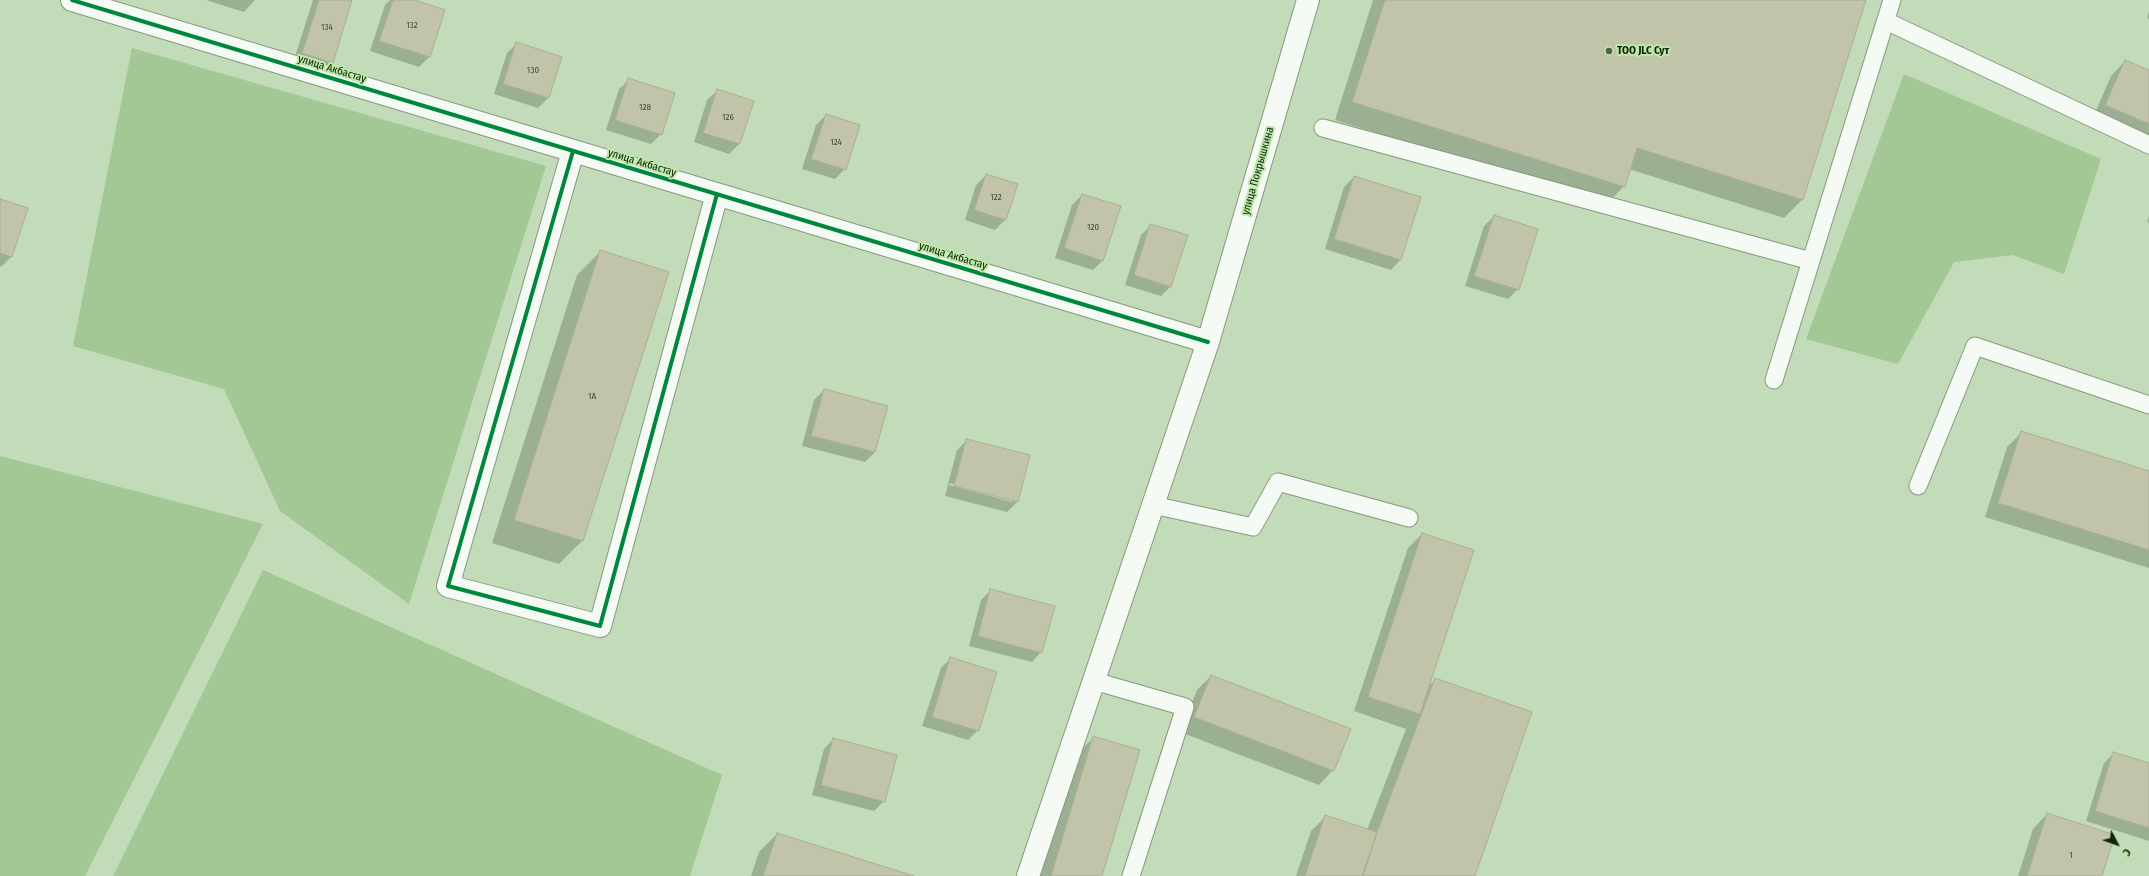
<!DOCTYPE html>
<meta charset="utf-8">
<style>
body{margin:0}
#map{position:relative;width:2149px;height:876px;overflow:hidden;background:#c2dbb8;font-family:"Fira Sans Condensed",sans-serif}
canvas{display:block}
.north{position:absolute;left:2097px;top:824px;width:40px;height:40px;-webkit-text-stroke:3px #bce9aa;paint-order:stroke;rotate:131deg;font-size:11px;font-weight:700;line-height:16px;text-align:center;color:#13230b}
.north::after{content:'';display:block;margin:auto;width:14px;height:18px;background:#13230b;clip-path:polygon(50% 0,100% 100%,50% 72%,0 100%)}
</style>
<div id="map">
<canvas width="2149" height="876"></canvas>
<div class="north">С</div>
</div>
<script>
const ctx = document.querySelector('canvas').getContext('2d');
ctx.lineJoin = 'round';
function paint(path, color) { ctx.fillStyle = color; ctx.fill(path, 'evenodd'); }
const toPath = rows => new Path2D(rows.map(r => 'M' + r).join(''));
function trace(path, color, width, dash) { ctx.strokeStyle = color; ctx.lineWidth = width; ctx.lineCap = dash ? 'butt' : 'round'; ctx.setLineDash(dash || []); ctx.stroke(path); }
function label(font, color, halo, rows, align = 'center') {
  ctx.font = font + ' "Fira Sans Condensed",sans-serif'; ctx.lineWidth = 4; ctx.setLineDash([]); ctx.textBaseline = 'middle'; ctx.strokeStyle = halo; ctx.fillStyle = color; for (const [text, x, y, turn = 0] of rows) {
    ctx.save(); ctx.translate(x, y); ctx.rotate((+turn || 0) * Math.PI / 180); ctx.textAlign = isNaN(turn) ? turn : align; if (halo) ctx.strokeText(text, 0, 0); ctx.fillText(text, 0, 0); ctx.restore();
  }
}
paint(toPath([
 [132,48,546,166,409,604,280,511,224,389,73,346],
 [1904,74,2101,159,2064,274,2013,255,1954,262,1898,364,1806,339],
 [0,456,263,524,85,876,0,876],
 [263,570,722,775,690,876,113,876]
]), '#a4c796');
paint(toPath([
 [206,0,255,0,244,12],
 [313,0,351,0,332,62,322,72,293,63],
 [390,0,411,0,429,57,419,67,370,51,385,5],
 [1373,0,1865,0,1802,200,1784,218,1629,169,1624,186,1606,205,1335,120],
 [2149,11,2149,19,2147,18],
 [517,43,561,57,548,98,538,108,494,94,507,53],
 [2125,61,2149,71,2149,144,2092,120,2111,76],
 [629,80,661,134,651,144,606,130,619,89],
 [717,91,739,144,729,154,694,142,707,100],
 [826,115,845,169,835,179,802,169,816,125],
 [986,175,1017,185,1005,220,995,230,965,220,976,185],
 [1354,177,1400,260,1391,270,1325,249,1344,187],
 [1082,195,1103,260,1093,270,1055,258,1072,205],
 [0,200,11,257,1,267,0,266],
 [1494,216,1518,289,1508,299,1465,286,1484,226],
 [2149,216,2149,223,2147,222],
 [1151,225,1171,286,1161,296,1125,285,1141,235],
 [600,252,667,272,582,541,559,564,492,543,577,275],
 [824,390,887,406,875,452,865,462,802,446,814,400],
 [2021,433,2149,472,2149,568,1985,517,2007,447],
 [967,440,1017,502,1007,512,945,496,957,450],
 [949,483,1012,500,1012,502,949,485],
 [1422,534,1427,688,1436,679,1474,876,1296,876,1311,831,1326,816,1367,830,1406,729,1354,711,1408,548],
 [991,590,1041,652,1032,662,969,646,981,600],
 [951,658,978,730,968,740,922,726,941,668],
 [1211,676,1333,770,1319,785,1180,732,1197,690],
 [1094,737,1101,876,1039,876,1076,755],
 [833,739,884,801,874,811,812,795,824,749],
 [2114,753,2149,764,2149,841,2086,821,2104,763],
 [2047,814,2101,876,2018,876,2033,829],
 [777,834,910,876,751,876,759,852]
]), '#0003');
const building = toPath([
 [319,0,352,0,333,63,302,53,319,0],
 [393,0,415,0,445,10,430,57,379,41,393,0],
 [1385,0,1866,0,1803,200,1637,148,1625,187,1352,102,1385,0],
 [516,42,562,57,549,98,503,84,516,42],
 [2125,60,2149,70,2149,124,2105,105,2125,60],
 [628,78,675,93,662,135,615,120,628,78],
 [717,89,754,101,740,144,703,133,717,89],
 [826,114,860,125,846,170,811,159,826,114],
 [986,174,1018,184,1006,220,974,210,986,174],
 [1354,176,1421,197,1401,260,1334,239,1354,176],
 [1082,194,1121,206,1103,261,1064,248,1082,194],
 [0,199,28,208,12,257,0,253,0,199],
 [1494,215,1538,229,1519,290,1474,276,1494,215],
 [1150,224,1188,235,1171,287,1134,275,1150,224],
 [600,250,669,272,583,541,514,520,600,250],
 [824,389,888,406,875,452,811,436,824,389],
 [2021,431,2149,471,2149,550,1998,503,2021,431],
 [966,439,1030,455,1018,502,954,486,966,439],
 [1422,533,1474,550,1420,714,1368,697,1422,533],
 [990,589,1055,606,1042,653,978,636,990,589],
 [950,657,997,672,979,731,932,717,950,657],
 [1211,675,1351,729,1334,771,1194,717,1211,675],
 [1435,678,1532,712,1475,876,1363,876,1377,832,1435,678],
 [1093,736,1140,750,1102,876,1051,876,1093,736],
 [833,738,897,755,885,802,821,785,833,738],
 [2113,752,2149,763,2149,828,2095,811,2113,752],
 [2047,813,2115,835,2102,876,2027,876,2047,813],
 [1325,815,1377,832,1362,876,1305,876,1325,815],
 [777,833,914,876,763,876,777,833]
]);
paint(building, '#c1c4a9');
trace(building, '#abae92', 1);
const lane = toPath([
 [1886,21,2149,145],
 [1323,128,1811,261],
 [1774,380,1892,0],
 [1918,486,1975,346,2149,405],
 [1153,505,1253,527,1278,482,1409,518],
 [1094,681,1185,707,1131,876]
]);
const street = toPath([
 [72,0,1208,342],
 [573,151,448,586,600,626,717,194],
 [1028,876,1208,342,1308,0]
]);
trace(lane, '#86997e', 19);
trace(street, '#86997e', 24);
trace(lane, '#f6faf4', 17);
trace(street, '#f6faf4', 22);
trace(toPath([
 [72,0,1208,342],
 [573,151,448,586,600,626,717,194]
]), '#00873e', 4);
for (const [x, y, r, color] of [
 [1609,51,4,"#506348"]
]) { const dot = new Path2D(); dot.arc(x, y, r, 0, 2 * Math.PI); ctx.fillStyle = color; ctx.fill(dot); trace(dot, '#bce9aa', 1.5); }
label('9px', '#3e4b32', null, [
 ["132",412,25],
 ["134",327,27],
 ["130",533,70],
 ["128",645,107],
 ["126",728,117],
 ["124",836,142],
 ["122",996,197],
 ["120",1093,227],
 ["1А",592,396],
 ["1",2071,855]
]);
label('bold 11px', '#13230b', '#bce9aa', [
 ["ТОО JLC Сут",1617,51]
], 'left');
label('11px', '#13230b', '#bce9aa', [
 ["улица Акбастау",332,69,17],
 ["улица Акбастау",642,163,17],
 ["улица Покрышкина",1258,171,-74],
 ["улица Акбастау",953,256,17]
]);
</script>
